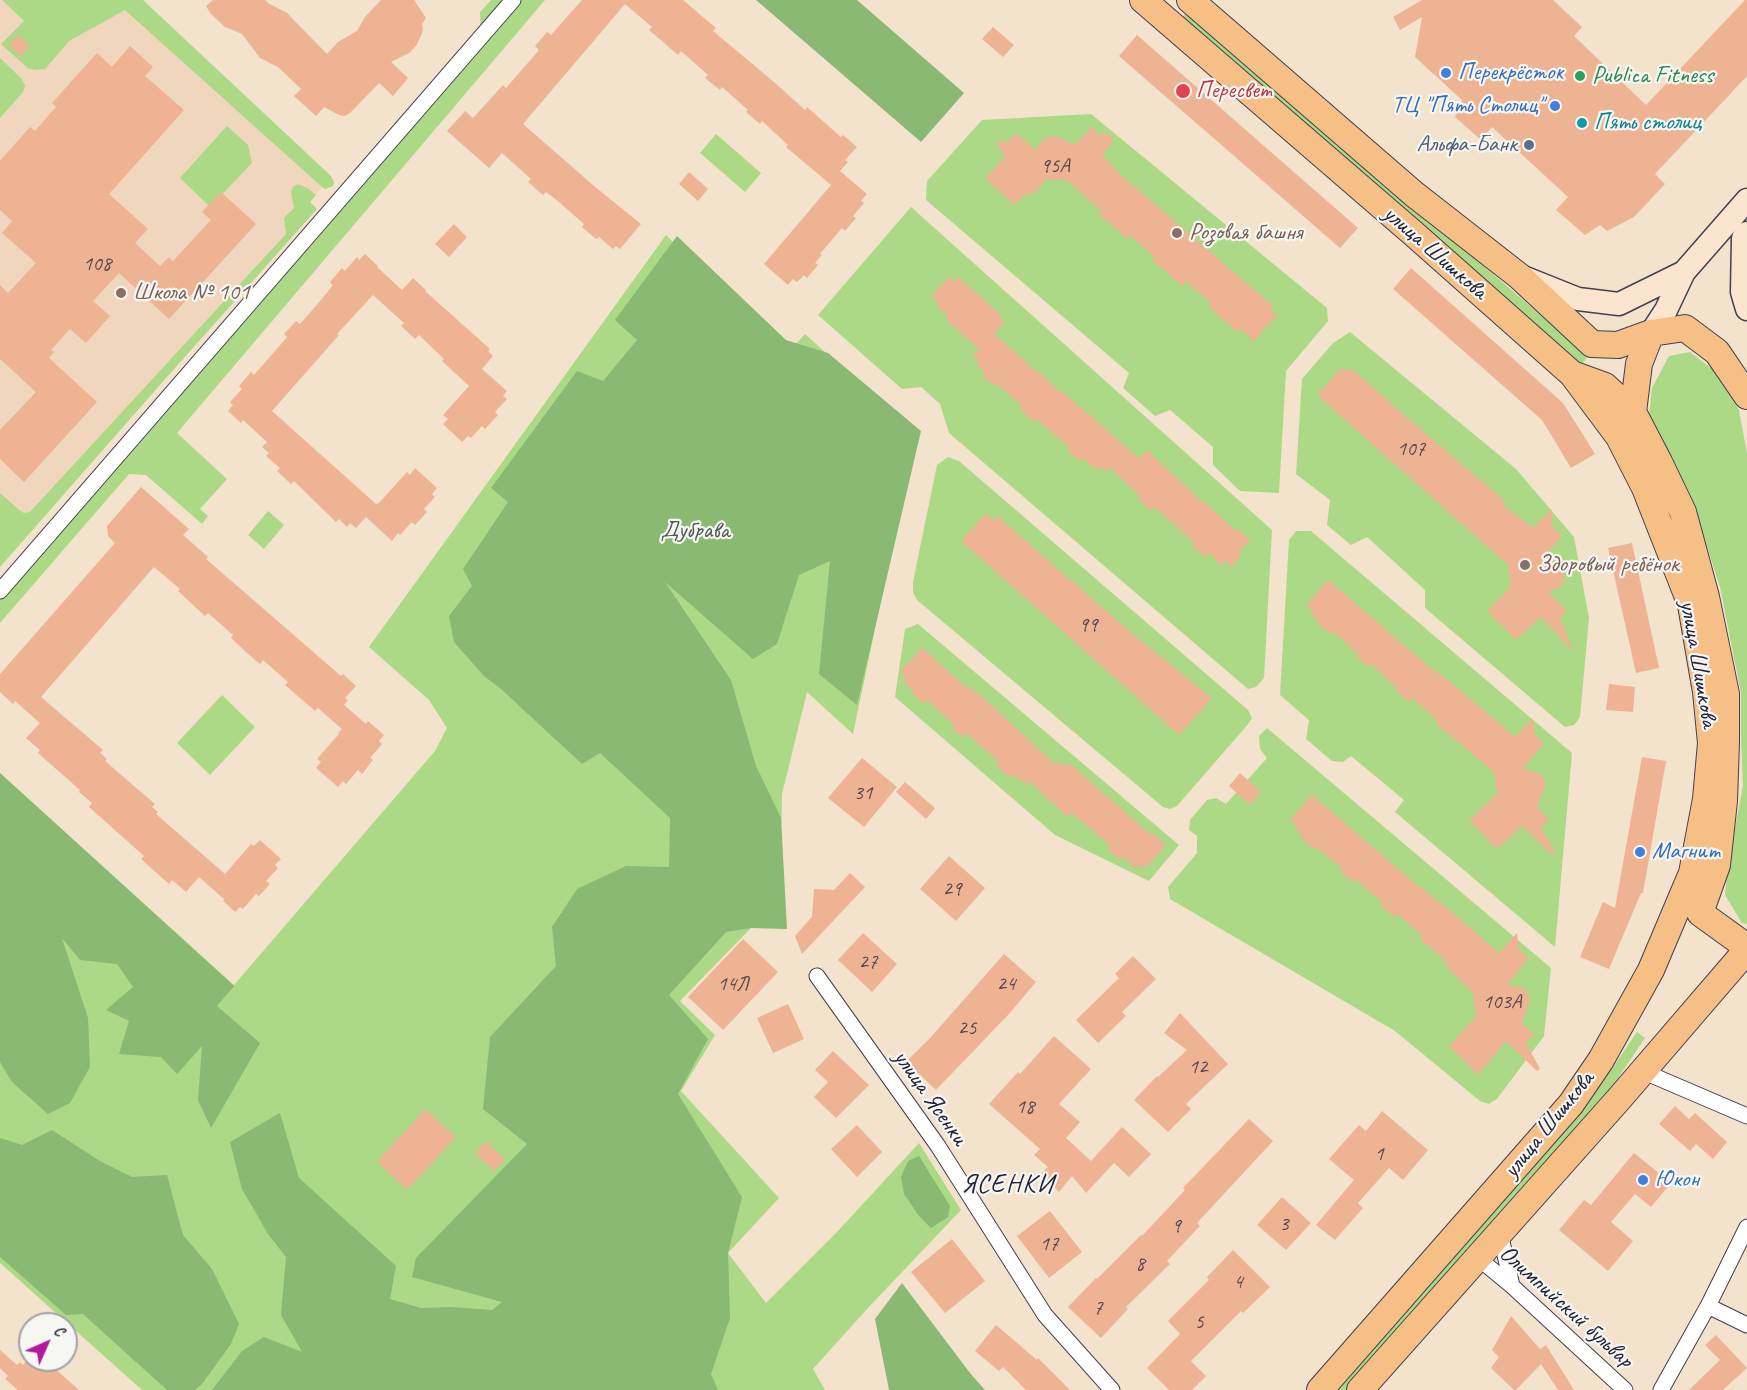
<!DOCTYPE html>
<meta charset="utf-8">
<style>
body{margin:0}
#map{position:relative;width:1747px;height:1390px;overflow:hidden;background:#f3e3cc;font-family:Caveat,sans-serif}
canvas{display:block}
.north{position:absolute;left:18px;top:1312px;width:60px;height:60px;box-sizing:border-box;background:#f6f6f2;border:2px solid #a1a1a9;border-radius:50%;rotate:45deg;font-size:16px;font-weight:700;line-height:24px;text-align:center;color:#22223b}
.north::after{content:'';display:block;margin:auto;width:21px;height:27px;background:#b5179e;clip-path:polygon(50% 0,100% 100%,50% 72%,0 100%)}
</style>
<div id="map">
<canvas width="1747" height="1390"></canvas>
<div class="north">С</div>
</div>
<script>
const ctx = document.querySelector('canvas').getContext('2d');
ctx.lineJoin = 'round';
function paint(path, color) { ctx.fillStyle = color; ctx.fill(path, 'evenodd'); }
const toPath = rows => new Path2D(rows.map(r => 'M' + r).join(''));
function trace(path, color, width, dash) { ctx.strokeStyle = color; ctx.lineWidth = width; ctx.lineCap = dash ? 'butt' : 'round'; ctx.setLineDash(dash || []); ctx.stroke(path); }
function label(font, color, halo, rows, align = 'center') {
  ctx.font = font + ' Caveat,sans-serif'; ctx.lineWidth = 4.5; ctx.setLineDash([]); ctx.textBaseline = 'middle'; ctx.strokeStyle = halo; ctx.fillStyle = color; for (const [text, x, y, turn = 0] of rows) {
    ctx.save(); ctx.translate(x, y); ctx.rotate((+turn || 0) * Math.PI / 180); ctx.textAlign = isNaN(turn) ? turn : align; if (halo) ctx.strokeText(text, 0, 0); ctx.fillText(text, 0, 0); ctx.restore();
  }
}
paint(toPath([
 [0,0,128,4,327,181,310,202,317,209,166,378,0,567]
]), '#efd6bc');
paint(toPath([
 [2,0,143,0,331,176,334,182,333,186,325,189,322,187,125,10,69,41,45,69,37,70,29,69,1,44,24,21],
 [491,0,545,0,177,433,227,479,200,509,208,516,202,524,146,475,129,474,0,623,0,591,481,37,480,12],
 [1188,11,1588,356,1580,367,1180,20],
 [0,58,21,78,25,85,23,92,0,118],
 [1091,114,1327,308,1328,321,1286,371,1279,493,1240,491,1213,465,1213,447,1170,410,1155,416,1123,388,1129,373,926,200,927,181,982,120],
 [227,126,248,145,252,163,210,207,180,178],
 [716,134,761,173,745,192,700,153],
 [298,184,307,188,316,195,310,202,317,209,166,378,0,567,0,493,19,510,24,513,30,512,286,234,284,218,294,208,291,192,293,187],
 [911,207,1272,530,1264,678,1256,687,1248,689,949,433,940,404,921,387,902,389,818,315],
 [666,235,778,346,789,351,805,334,916,434,853,734,807,692,782,794,780,893,751,928,680,1001,715,1035,681,1091,779,1198,728,1253,766,1303,837,1232,919,1143,961,1210,867,1309,813,1369,825,1390,142,1390,0,1263,0,773,234,985,435,751,447,728,429,700,369,647],
 [1350,332,1516,469,1574,537,1589,618,1580,717,1574,725,1565,727,1425,608,1425,590,1367,537,1351,545,1327,525,1330,500,1296,474,1302,379,1333,343],
 [1690,352,1711,368,1739,410,1747,453,1747,924,1742,923,1725,895,1728,865,1743,786,1741,737,1741,693,1720,587,1692,500,1649,415,1652,388,1669,356],
 [948,457,959,461,1248,710,1252,718,1249,723,1177,806,1170,809,1163,807,917,600,913,592,913,582,937,465],
 [268,511,284,525,264,549,248,535],
 [1296,531,1311,531,1572,753,1555,947,1395,812,1404,800,1351,756,1343,762,1332,761,1306,739,1309,720,1280,695,1289,540],
 [918,624,1179,845,1149,881,1055,835,895,697,905,629],
 [222,695,255,727,210,775,177,743],
 [1267,728,1551,968,1544,1036,1497,1099,1489,1104,1480,1101,1395,1031,1170,899,1168,887,1197,853,1197,836,1189,830,1190,820,1207,800,1216,798,1226,804,1267,758,1260,749,1259,736],
 [1637,1032,1645,1038,1614,1084,1349,1390,1335,1390,1491,1212,1607,1076]
]), '#acd985');
paint(toPath([
 [756,0,857,0,964,93,921,142],
 [677,236,786,340,828,353,921,431,857,705,819,674,830,561,799,575,777,644,753,659,665,582,731,680,756,766,781,818,787,929,751,928,726,932,669,995,708,1039,678,1094,742,1197,728,1253,730,1318,711,1374,718,1390,212,1390,242,1351,264,1337,302,1352,281,1315,286,1257,268,1234,242,1189,230,1142,280,1113,299,1178,396,1266,390,1299,421,1308,451,1307,492,1310,502,1302,412,1277,416,1258,527,1144,483,1109,490,1037,556,966,552,927,577,889,626,866,669,867,670,818,600,753,582,764,501,689,484,676,454,642,449,616,472,586,463,569,508,502,491,488,577,371,603,381,637,340,615,320],
 [0,773,234,986,217,1006,260,1043,211,1128,198,1100,202,1046,177,1074,161,1057,119,1054,129,1021,106,1010,133,987,117,964,80,960,62,938,88,1018,90,1067,70,1103,48,1114,12,1082,0,1062],
 [52,1130,100,1161,132,1177,167,1175,183,1235,212,1269,239,1324,231,1344,202,1384,195,1390,167,1390,83,1314,66,1315,0,1257,0,1138,22,1145],
 [919,1156,950,1206,948,1217,931,1228,919,1216,904,1194,901,1177,908,1161],
 [902,1283,970,1373,985,1390,889,1390,875,1319]
]), '#89b972');
paint(toPath([
 [213,0,266,0,268,3,287,13,327,54,338,42,357,31,365,17,381,0,414,0,426,18,422,24,423,29,421,36,416,46,409,53,391,62,408,78,393,96,379,83,350,113,345,116,339,115,324,107,316,116,294,96,301,89,278,67,260,58,242,34,225,27,211,14,206,6],
 [582,0,683,0,716,28,713,31,774,82,805,110,807,107,841,137,843,135,857,147,845,160,848,162,840,171,867,194,861,201,864,203,853,216,856,218,845,231,842,228,820,254,822,255,815,263,818,265,807,278,804,275,797,282,793,279,788,285,764,264,831,185,786,147,788,145,762,121,760,124,746,112,748,110,722,87,720,90,705,78,708,75,681,51,678,55,662,41,649,30,652,27,625,4,523,124,594,186,641,224,620,249,616,246,613,249,599,237,596,239,582,227,584,224,559,202,546,192,543,195,528,182,531,179,502,153,489,168,447,131,465,111,473,118,503,85,506,88,539,50,535,46,547,32,551,35],
 [1422,0,1553,0,1582,27,1574,36,1646,105,1745,0,1747,0,1747,76,1655,174,1665,184,1634,217,1607,231,1600,225,1585,235,1556,210,1568,197,1492,127,1481,140,1455,117,1462,100,1415,57,1422,17,1400,30,1393,17],
 [993,27,1014,45,1003,57,982,39],
 [18,35,30,45,21,56,9,45],
 [1137,35,1358,228,1340,248,1119,56],
 [130,46,153,67,145,76,184,110,109,194,148,229,135,243,160,266,169,257,173,261,211,220,202,212,221,192,256,224,169,319,119,273,93,301,110,316,86,343,70,329,51,350,54,352,49,358,97,402,24,482,0,459,0,430,36,392,0,359,0,285,8,293,36,263,2,233,12,221,0,210,0,161,30,127,35,131,56,107,52,103,97,53,112,67],
 [1092,127,1100,135,1104,133,1113,137,1111,144,1102,155,1121,175,1273,306,1270,309,1277,315,1254,341,1240,329,1237,332,1208,306,1211,303,1186,281,1182,286,1152,260,1155,257,1130,236,1127,239,1109,223,1098,214,1101,211,1067,180,1045,180,1034,194,1027,193,1014,205,985,178,1005,157,995,141,1007,142,1016,133,1035,150,1043,140,1051,136,1058,137,1074,145],
 [689,172,708,189,698,201,679,184],
 [454,224,467,237,449,257,435,244],
 [365,254,378,266,377,267,402,290,413,278,426,290,425,291,490,349,488,351,493,356,482,369,507,391,503,396,507,399,495,412,498,415,485,429,482,426,471,438,468,436,462,442,443,424,448,419,443,415,469,386,442,361,444,359,419,335,415,339,401,326,404,323,373,295,337,334,339,335,272,411,376,504,379,503,407,472,410,475,415,468,437,488,432,494,435,497,424,509,427,512,415,525,412,522,400,535,398,533,392,541,366,517,356,528,350,523,347,527,339,519,336,522,294,481,291,484,277,471,280,468,266,456,269,453,262,447,267,442,243,420,241,423,228,411,233,405,230,402,242,389,239,386,251,372,254,375,275,351,287,337,284,334,296,321,300,324,321,300,333,285,330,282,342,268,345,271,357,257,359,260],
 [1411,268,1563,403,1595,454,1571,468,1542,420,1393,289],
 [949,277,954,281,958,277,1001,315,999,317,1004,322,994,334,1038,373,1039,372,1059,391,1060,390,1107,430,1139,459,1147,450,1202,502,1203,501,1236,531,1238,529,1250,540,1238,553,1241,555,1231,567,1224,561,1221,565,1209,553,1205,557,1191,545,1194,542,1154,507,1151,511,1138,499,1141,497,1110,468,1106,472,1100,467,1097,470,1083,458,1080,462,1067,449,1069,447,1036,419,1034,422,1020,409,1022,406,997,384,995,386,982,375,985,372,977,365,979,363,973,356,979,349,945,319,948,316,936,305,938,302,931,296],
 [1342,367,1347,372,1351,368,1405,416,1505,501,1502,504,1533,528,1552,509,1552,526,1562,536,1543,557,1558,564,1565,573,1562,586,1548,592,1567,611,1560,618,1573,649,1572,650,1541,617,1516,640,1487,611,1511,587,1508,565,1317,395],
 [141,487,189,529,183,535,208,557,206,559,341,676,343,674,356,686,345,698,348,700,344,705,366,724,368,721,384,735,379,741,382,744,370,758,373,760,362,774,358,770,346,784,343,781,338,787,316,768,321,762,317,759,339,734,338,733,342,729,318,708,315,711,285,685,288,682,263,660,260,664,246,652,231,638,233,635,208,613,205,616,178,591,180,589,154,567,41,697,103,750,100,753,107,759,105,761,155,804,152,807,158,812,156,814,225,874,251,844,254,846,260,840,281,859,275,865,278,868,266,881,270,884,259,896,256,894,243,909,240,907,235,912,223,901,224,899,199,877,186,892,172,880,169,884,141,859,144,856,89,807,92,803,79,792,80,790,38,753,40,750,26,738,40,723,15,701,13,704,0,692,0,674,115,543,108,536,107,526],
 [986,513,993,520,997,516,1135,636,1212,698,1179,735,961,541],
 [1632,543,1659,668,1636,673,1608,548],
 [1328,580,1435,672,1436,671,1455,686,1515,737,1532,718,1535,735,1544,743,1523,769,1540,773,1546,784,1537,808,1549,819,1541,828,1555,852,1552,855,1522,826,1497,849,1469,820,1497,794,1494,772,1436,724,1438,721,1413,698,1409,702,1396,690,1397,688,1371,664,1368,667,1356,656,1358,654,1332,631,1330,634,1316,622,1318,620,1310,613,1312,610,1306,605],
 [922,648,968,689,970,687,992,706,1055,764,1058,761,1064,766,1068,762,1151,835,1153,833,1166,845,1144,869,1139,865,1136,869,1123,857,1120,860,1108,850,1111,847,1085,824,1072,813,1068,817,1029,781,1026,785,1013,774,1010,778,996,766,999,762,973,739,966,733,962,737,952,727,954,725,927,700,924,704,911,692,913,690,903,681,906,677,900,672],
 [1609,684,1635,687,1633,712,1606,710],
 [1642,757,1666,761,1643,893,1641,893,1609,969,1580,957,1603,902,1615,908],
 [862,758,897,787,864,827,828,798],
 [1240,773,1261,792,1250,805,1229,786],
 [905,782,935,808,926,819,896,792],
 [1312,795,1420,888,1421,887,1438,902,1439,901,1499,953,1517,933,1519,950,1529,958,1507,985,1525,988,1530,999,1522,1024,1534,1034,1526,1043,1540,1069,1537,1071,1506,1041,1478,1075,1449,1046,1476,1016,1473,993,1445,965,1447,962,1420,939,1423,936,1397,914,1394,917,1380,905,1382,902,1355,879,1353,882,1340,872,1343,869,1316,847,1314,849,1300,837,1303,835,1295,828,1297,826,1290,820],
 [949,856,985,888,956,921,920,889],
 [850,873,865,887,802,954,795,936,812,917,814,889,834,890],
 [863,933,897,964,872,992,838,960],
 [743,939,778,972,723,1030,688,997],
 [1004,954,1036,982,1008,1015,936,1090,906,1062,931,1037],
 [1133,956,1156,979,1122,1012,1126,1016,1098,1043,1076,1020,1119,978,1115,974],
 [788,1004,804,1039,773,1053,757,1018],
 [1180,1013,1228,1064,1186,1104,1191,1109,1168,1132,1134,1100,1157,1076,1158,1077,1187,1050,1164,1033],
 [1054,1036,1091,1069,1059,1104,1080,1122,1066,1138,1091,1161,1122,1127,1151,1154,1129,1177,1114,1163,1086,1193,1072,1176,1059,1192,1041,1174,1048,1167,1034,1155,1040,1149,989,1104,1018,1072,1020,1074],
 [833,1051,869,1085,836,1118,814,1097,828,1082,815,1070],
 [1675,1106,1689,1119,1695,1113,1727,1142,1713,1159,1696,1144,1690,1151,1659,1124],
 [425,1109,456,1137,407,1190,377,1162],
 [1382,1111,1428,1150,1403,1180,1389,1168,1358,1203,1363,1208,1335,1240,1316,1225,1354,1180,1329,1159,1359,1125,1366,1131],
 [1249,1119,1273,1141,1197,1223,1200,1226,1167,1261,1170,1264,1126,1307,1128,1309,1101,1338,1068,1307,1096,1278,1097,1279,1141,1235,1142,1236,1185,1190,1183,1188],
 [857,1125,882,1152,857,1177,831,1149],
 [486,1142,505,1159,495,1171,475,1153],
 [1634,1153,1671,1183,1651,1207,1635,1194,1611,1222,1633,1241,1608,1271,1559,1230,1584,1200,1591,1205],
 [1282,1197,1311,1223,1286,1250,1257,1225],
 [1050,1211,1082,1252,1049,1278,1017,1236],
 [952,1239,985,1281,945,1313,911,1272],
 [1233,1250,1270,1287,1243,1313,1241,1311,1191,1361,1206,1376,1192,1390,1169,1390,1147,1368,1180,1334,1168,1321,1209,1280,1207,1277],
 [1511,1316,1540,1349,1546,1345,1574,1390,1558,1390,1541,1364,1516,1390,1514,1390,1491,1368,1499,1357,1492,1350],
 [996,1325,1037,1360,1038,1358,1070,1390,1026,1390,1003,1367,999,1371,975,1351],
 [1716,1335,1747,1368,1723,1390,1689,1390,1720,1360,1705,1345],
 [0,1350,17,1365,20,1362,23,1365,27,1360,45,1360,79,1390,18,1390,5,1379,8,1376,0,1368]
]), '#eeb392');
const street = toPath([
 [0,591,513,0],
 [817,976,938,1146,1045,1315,1112,1390],
 [1642,1071,1747,1116],
 [1747,1227,1708,1306,1747,1325],
 [1500,1233,1512,1286],
 [1478,1258,1512,1286,1625,1390],
 [1661,1390,1708,1306]
]);
const secondary = toPath([
 [1747,233,1743,238,1742,292,1747,309],
 [1523,277,1578,299,1619,304,1684,272,1747,200],
 [1651,333,1666,310,1684,272]
]);
const primary = toPath([
 [1143,0,1414,234,1572,374,1619,437,1645,488,1691,605,1706,692,1711,743,1706,799,1692,873,1651,970,1601,1060,1571,1104,1320,1390],
 [1190,0,1414,194,1519,276,1592,344,1618,345,1651,333,1685,328,1717,352,1747,396],
 [1651,333,1639,364,1633,412,1659,462,1683,512,1706,597,1726,694,1726,742,1724,801,1717,865,1700,913,1747,947],
 [1572,374,1605,386,1633,412],
 [1360,1390,1618,1100,1747,950]
]);
trace(street, '#413f51', 17);
trace(secondary, '#413f51', 25);
trace(primary, '#413f51', 28);
trace(street, '#fff', 15);
trace(secondary, '#fbe5cf', 22);
trace(primary, '#f5bf86', 26);
for (const [x, y, r, color] of [
 [1446,73,6,"#3f7fe0"],
 [1580,76,6,"#2e9e5b"],
 [1183,91,8,"#e0444e"],
 [1555,106,6,"#3f7fe0"],
 [1582,123,6,"#0f9aa8"],
 [1529,145,6,"#5c6f8a"],
 [1177,233,6,"#8d6e63"],
 [121,293,6,"#8d6e63"],
 [1525,565,6,"#8d6e63"],
 [1640,852,6,"#3f7fe0"],
 [1643,1180,6,"#3f7fe0"]
]) { const dot = new Path2D(); dot.arc(x, y, r, 0, 2 * Math.PI); ctx.fillStyle = color; ctx.fill(dot); trace(dot, '#f6f6f2', 2); }
label('21px', '#554651', null, [
 ["95А",1055,166],
 ["108",97,264],
 ["107",1411,449],
 ["99",1088,625],
 ["31",863,793],
 ["29",952,889],
 ["27",868,962],
 ["14Л",733,984],
 ["24",1006,984],
 ["103А",1502,1002],
 ["25",967,1028],
 ["12",1198,1067],
 ["18",1025,1107],
 ["1",1379,1154],
 ["3",1284,1224],
 ["9",1176,1226],
 ["17",1049,1244],
 ["8",1140,1264],
 ["4",1238,1282],
 ["7",1098,1308],
 ["5",1199,1322]
]);
label('24px', '#366cbe', '#f6f6f2', [
 ["Перекрёсток",1458,73],
 ["ТЦ \"Пять Столиц\"",1543,106,"right"],
 ["Магнит",1652,852],
 ["Юкон",1655,1180]
], 'left');
label('24px', '#27864d', '#f6f6f2', [
 ["Publica Fitness",1592,76]
], 'left');
label('24px', '#be3a42', '#f6f6f2', [
 ["Пересвет",1196,91]
], 'left');
label('24px', '#0d838f', '#f6f6f2', [
 ["Пять столиц",1594,123]
], 'left');
label('24px', '#4e5e75', '#f6f6f2', [
 ["Альфа-Банк",1517,145]
], 'right');
label('24px', '#785e54', '#f6f6f2', [
 ["Розовая башня",1189,233],
 ["Школа № 101",133,293],
 ["Здоровый ребёнок",1537,565]
], 'left');
label('24px', '#22223b', '#f6f6f2', [
 ["улица Шишкова",1435,253,41],
 ["улица Шишкова",1698,664,80],
 ["улица Ясенки",930,1098,55],
 ["улица Шишкова",1549,1125,-51],
 ["Олимпийский бульвар",1566,1307,42]
]);
label('24px', '#4b5951', '#f6f6f2', [
 ["Дубрава",695,531]
]);
ctx.letterSpacing = '1.5px';
label('26px', '#22223b', '#f6f6f2', [
 ["ЯСЕНКИ",1008,1185]
]);
ctx.letterSpacing = '0px';
</script>
